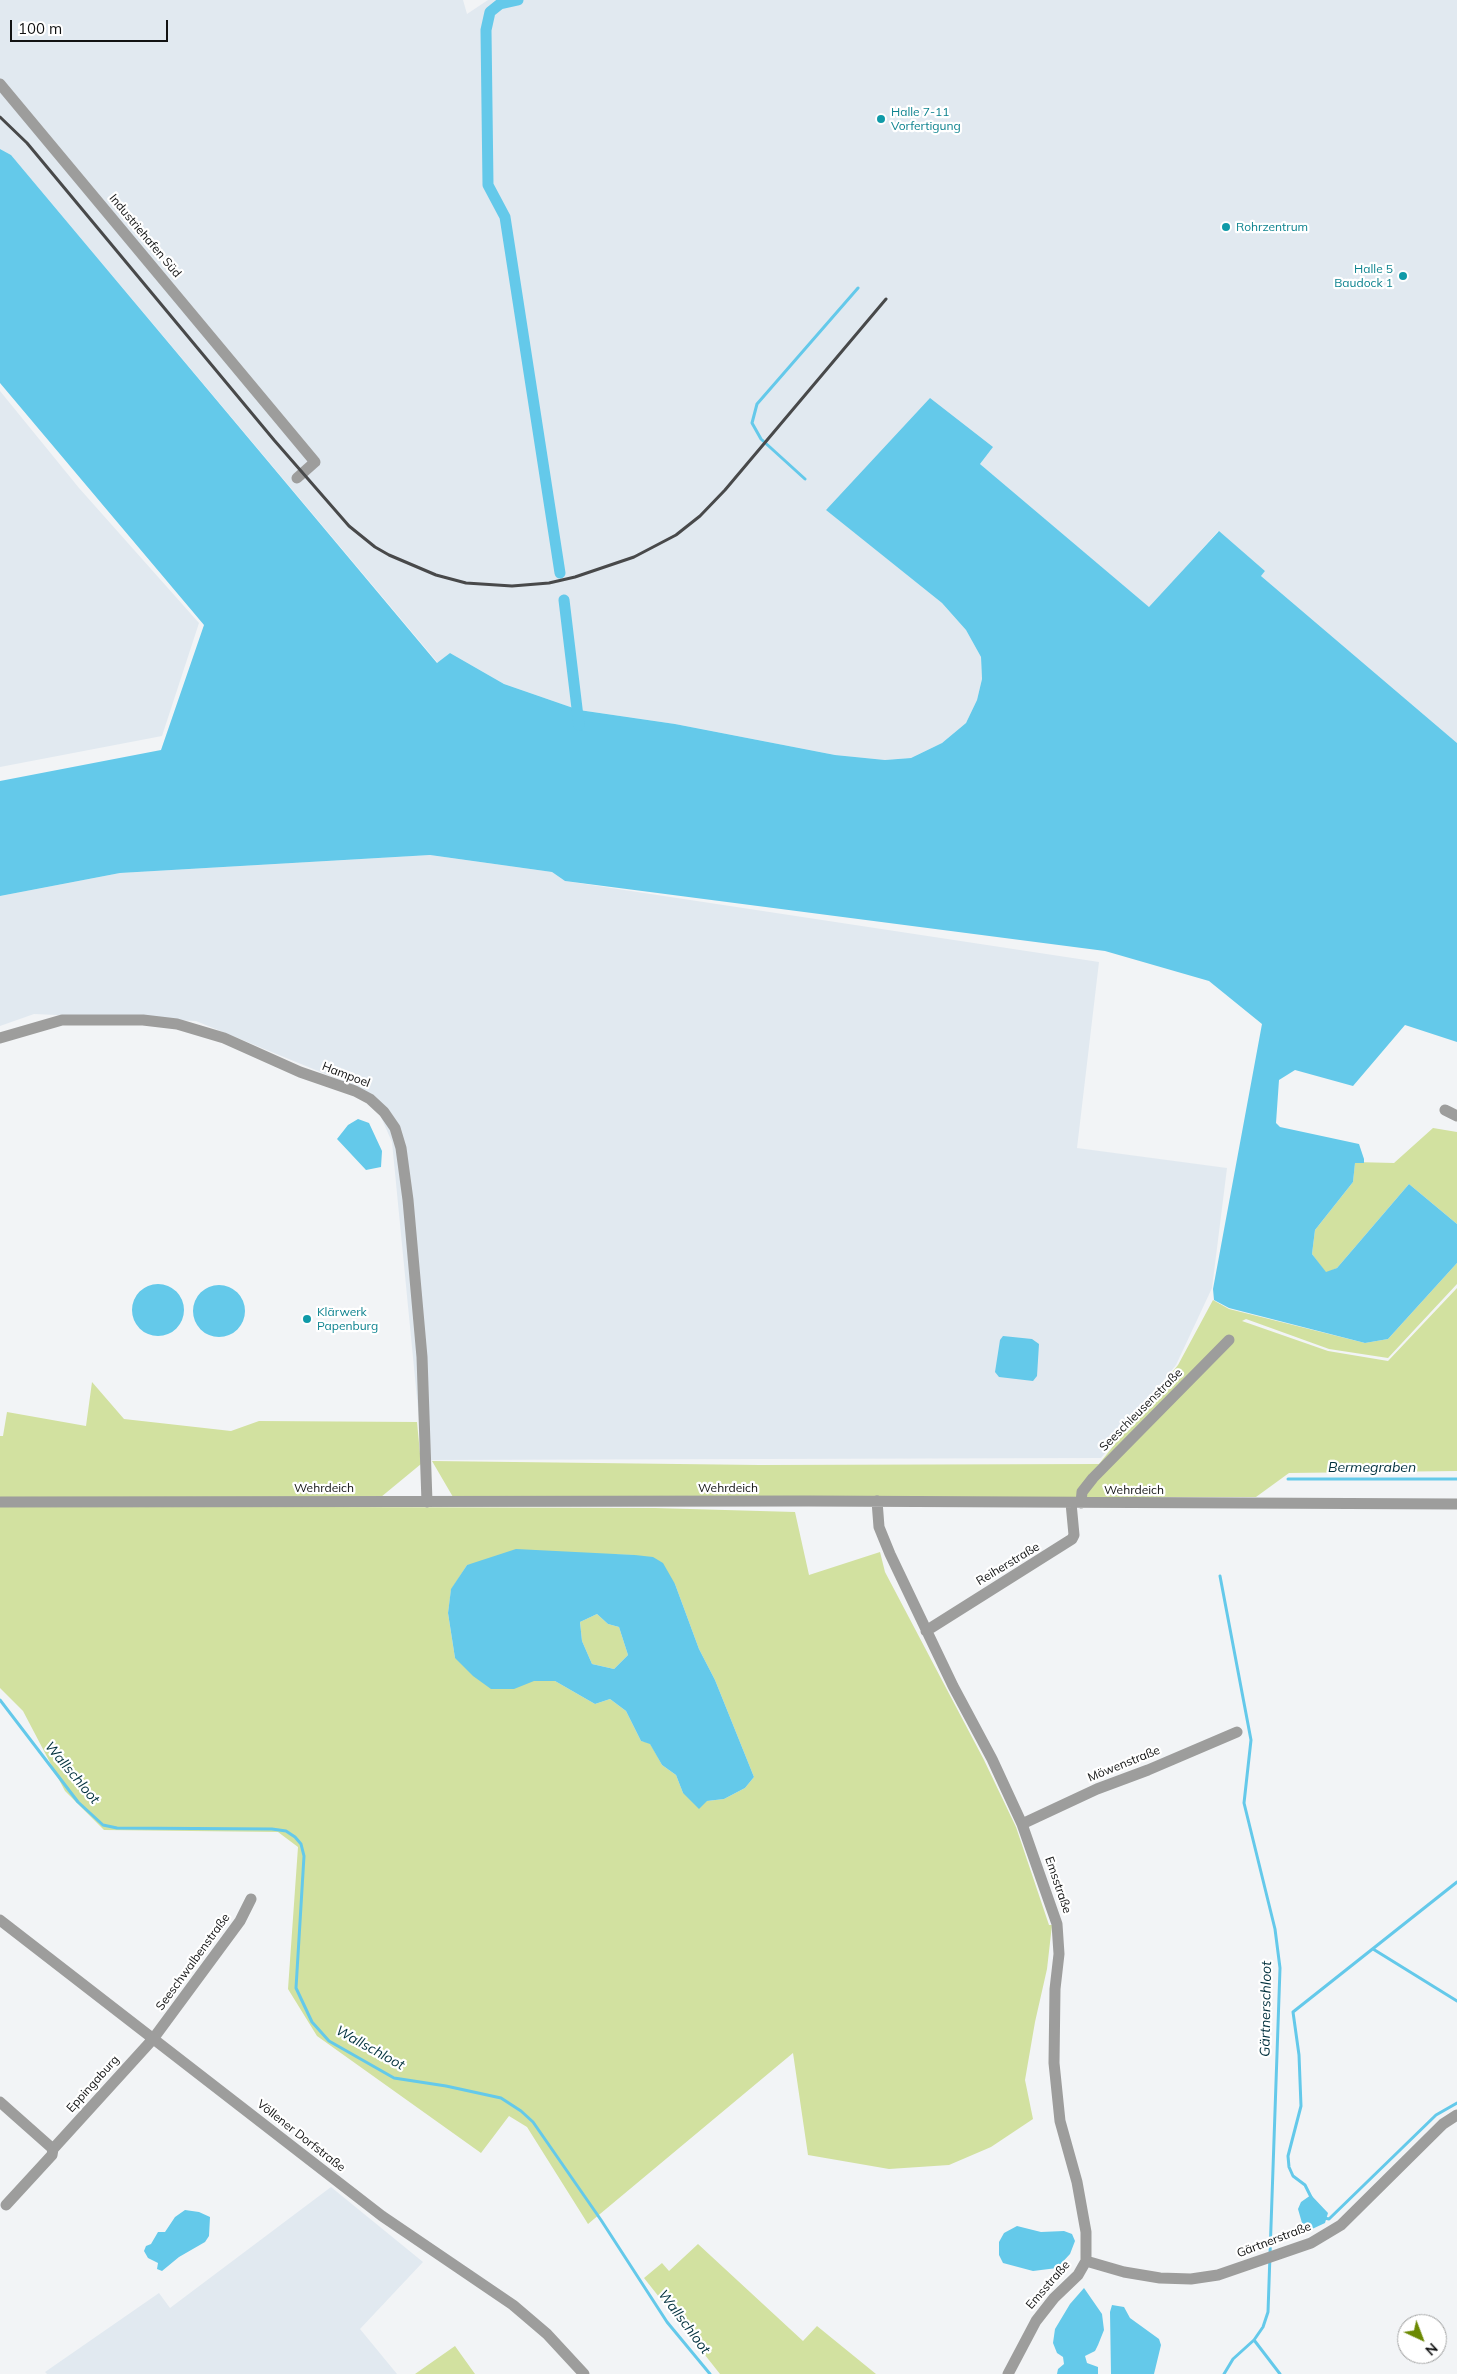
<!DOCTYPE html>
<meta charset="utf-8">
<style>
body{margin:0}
#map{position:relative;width:1457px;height:2374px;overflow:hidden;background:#f2f4f6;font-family:Mulish,sans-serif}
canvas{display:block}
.north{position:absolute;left:1397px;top:2314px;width:50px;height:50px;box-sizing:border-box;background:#fff;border:1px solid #a0a1a1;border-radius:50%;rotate:137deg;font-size:14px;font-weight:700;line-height:20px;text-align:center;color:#121313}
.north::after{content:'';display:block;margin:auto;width:18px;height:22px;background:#6b8902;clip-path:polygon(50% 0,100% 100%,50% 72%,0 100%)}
.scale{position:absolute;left:10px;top:20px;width:158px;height:22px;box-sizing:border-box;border:2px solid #121313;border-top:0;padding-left:6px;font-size:15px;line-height:18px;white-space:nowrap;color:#121313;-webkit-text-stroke:4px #fff;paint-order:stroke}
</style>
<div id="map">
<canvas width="1457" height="2374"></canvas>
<div class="north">N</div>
<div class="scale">100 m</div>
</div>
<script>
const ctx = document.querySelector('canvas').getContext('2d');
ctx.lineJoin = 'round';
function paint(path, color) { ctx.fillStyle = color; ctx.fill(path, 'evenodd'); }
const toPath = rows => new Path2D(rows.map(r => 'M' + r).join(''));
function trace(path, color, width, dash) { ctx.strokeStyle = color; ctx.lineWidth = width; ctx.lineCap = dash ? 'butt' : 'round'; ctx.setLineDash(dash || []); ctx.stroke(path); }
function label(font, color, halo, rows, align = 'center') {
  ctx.font = font + ' Mulish,sans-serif'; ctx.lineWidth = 4.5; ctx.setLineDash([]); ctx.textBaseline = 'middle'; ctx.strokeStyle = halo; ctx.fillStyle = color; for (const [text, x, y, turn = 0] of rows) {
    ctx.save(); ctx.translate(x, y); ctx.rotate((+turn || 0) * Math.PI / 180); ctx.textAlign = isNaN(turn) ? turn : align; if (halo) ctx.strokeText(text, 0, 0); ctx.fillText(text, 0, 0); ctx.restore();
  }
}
paint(toPath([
 [0,0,463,0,467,14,488,0,1457,0,1457,743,1261,576,1265,571,1218,531,1150,608,980,464,992,448,826,509,942,603,966,630,981,657,982,679,977,700,966,723,942,743,911,758,885,760,835,755,675,724,579,710,504,684,450,653,438,663,11,155,0,149],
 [0,391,79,488,199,623,162,736,0,767],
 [430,855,552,872,565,881,1099,962,1077,1148,1227,1168,1212,1288,1176,1365,1101,1458,423,1460,392,1142,380,1115,362,1089,196,1021,34,1014,0,1026,0,896,120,873],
 [331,2187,423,2262,360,2329,397,2374,47,2374,45,2372,159,2293,170,2308]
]), '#e1e9f0');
paint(toPath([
 [1433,1128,1457,1132,1457,1224,1409,1184,1337,1268,1326,1273,1312,1254,1315,1230,1353,1182,1355,1162,1394,1163],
 [1457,1263,1457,1284,1388,1358,1329,1349,1246,1319,1242,1321,1230,1311,1242,1321,1328,1351,1388,1361,1457,1288,1457,1471,1289,1473,1256,1497,453,1497,432,1461,760,1465,1099,1464,1178,1365,1213,1300,1229,1309,1365,1343,1388,1339],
 [92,1382,124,1419,231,1431,259,1421,417,1422,421,1464,381,1497,0,1498,0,1436,3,1436,7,1412,86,1426],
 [0,1506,655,1508,795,1512,809,1575,880,1552,885,1572,984,1760,1016,1827,1049,1925,1052,1925,1047,1969,1035,2022,1025,2080,1033,2119,991,2147,949,2165,889,2169,808,2155,793,2053,588,2224,527,2127,509,2116,481,2153,317,2036,288,1989,298,1847,278,1832,104,1830,65,1791,23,1711,0,1688],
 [587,1554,635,1555,675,1584,699,1649,715,1680,754,1777,745,1788,724,1799,707,1801,683,1793,676,1775,662,1765,650,1743,641,1741,626,1711,610,1699,595,1704,555,1681,534,1681,455,1658,448,1613,451,1590,467,1565],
 [597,1614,608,1624,619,1627,628,1655,614,1669,592,1664,582,1641,580,1622],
 [698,2244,803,2341,817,2326,876,2374,720,2374,644,2278,662,2263,669,2271],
 [455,2346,475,2374,415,2374]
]), '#d2e1a0');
paint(toPath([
 [0,149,11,155,437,663,450,653,504,684,579,710,675,724,835,755,885,760,911,758,942,743,966,723,977,700,982,679,981,657,966,630,942,603,826,510,930,398,993,447,980,464,1149,607,1219,531,1265,571,1261,576,1457,743,1457,1042,1405,1025,1353,1086,1295,1070,1279,1080,1276,1123,1280,1127,1359,1144,1364,1159,1364,1163,1355,1163,1353,1182,1315,1230,1312,1254,1326,1272,1337,1268,1409,1184,1457,1224,1457,1263,1388,1339,1365,1343,1229,1308,1214,1300,1213,1289,1262,1024,1209,981,1105,951,565,881,552,872,430,855,120,873,0,896,0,781,161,750,204,625,0,383],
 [358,1119,369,1123,382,1151,381,1167,366,1170,337,1139,348,1125],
 '132 1310a26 26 0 1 1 52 0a26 26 0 1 1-52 0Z',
 '193 1311a26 26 0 1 1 52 0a26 26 0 1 1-52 0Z',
 [1003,1336,1032,1339,1039,1344,1037,1376,1033,1381,999,1377,995,1372,1000,1340],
 [516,1549,635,1555,653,1557,663,1563,675,1584,699,1649,715,1680,754,1777,745,1788,724,1799,707,1801,699,1809,683,1793,676,1775,662,1765,650,1744,641,1741,626,1711,610,1699,595,1704,555,1681,534,1681,514,1689,491,1689,473,1676,455,1658,448,1613,451,1589,467,1565],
 [597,1614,608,1624,619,1627,628,1655,614,1669,592,1664,582,1641,580,1622],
 [1311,2195,1328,2213,1325,2223,1310,2230,1304,2230,1298,2209,1301,2202],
 [185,2210,199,2212,210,2217,209,2236,205,2242,179,2257,162,2271,157,2269,158,2263,148,2258,144,2251,146,2246,151,2244,158,2232,165,2232,175,2217],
 [1017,2226,1041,2232,1064,2231,1072,2234,1075,2241,1070,2254,1057,2268,1033,2271,1003,2263,999,2255,999,2242,1004,2233],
 [1084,2288,1102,2314,1104,2330,1098,2345,1095,2351,1085,2356,1087,2363,1098,2367,1098,2374,1057,2374,1058,2369,1064,2364,1063,2357,1057,2353,1053,2343,1055,2329,1070,2304],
 [1112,2305,1124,2307,1130,2318,1159,2339,1161,2345,1154,2374,1111,2374,1110,2312]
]), '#64c9ea');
trace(toPath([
 [805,479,761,439,752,423,757,404,858,288],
 [1288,1479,1457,1479],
 [1220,1576,1251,1740,1244,1803,1275,1929,1280,1968,1268,2312,1263,2327,1254,2340,1233,2359,1224,2374],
 [0,1700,78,1802,103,1825,117,1828,272,1829,286,1831,295,1837,301,1844,304,1856,296,1988,312,2022,329,2041,394,2078,446,2086,501,2098,521,2111,533,2122,601,2220,667,2322,710,2374],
 [1373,1949,1457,2001],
 [1312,2199,1305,2185,1293,2176,1289,2167,1288,2156,1301,2106,1299,2055,1293,2012,1457,1882],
 [1324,2218,1329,2219,1436,2115,1457,2103],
 [1254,2340,1280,2374]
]), '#64c9ea', 3);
trace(toPath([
 [518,0,500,4,490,12,486,30,488,185,505,217,560,573],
 [564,600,579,725]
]), '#64c9ea', 11);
trace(toPath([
 [0,84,315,462,297,478],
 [0,1038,62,1020,143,1020,177,1024,224,1038,300,1072,355,1091,370,1099,384,1112,395,1128,401,1148,408,1200,422,1357,427,1502],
 [1445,1110,1457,1116],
 [877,1501,879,1527,890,1554,953,1686,992,1759,1022,1824,1057,1924,1059,1954,1055,1989,1054,2063,1060,2121,1077,2182,1086,2232,1086,2261,1078,2275,1054,2298,1036,2321,1008,2374],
 [0,1502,808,1501,1457,1504],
 [1081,1503,1082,1492,1093,1478,1229,1340],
 [926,1631,1072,1539,1074,1535,1071,1503],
 [1022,1824,1097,1789,1148,1770,1237,1732],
 [0,1920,382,2216,513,2305,547,2334,584,2374],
 [0,2102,53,2149,153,2039,240,1921,251,1899],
 [6,2205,52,2155,53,2149],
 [1086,2261,1124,2272,1160,2278,1191,2279,1218,2275,1311,2243,1341,2225,1443,2124,1457,2115]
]), '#9d9d9c', 11);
trace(toPath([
 [0,117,27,143,274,440,349,526,375,547,389,555,436,575,466,583,512,586,549,583,575,577,634,557,676,535,700,516,725,490,886,299]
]), '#48494a', 3);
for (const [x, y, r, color] of [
 [881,119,5,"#0f9aa8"],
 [1226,227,5,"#0f9aa8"],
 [1403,276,5,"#0f9aa8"],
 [307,1319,5,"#0f9aa8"]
]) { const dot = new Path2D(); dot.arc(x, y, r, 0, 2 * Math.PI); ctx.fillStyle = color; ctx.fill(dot); trace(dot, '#fff', 2); }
label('12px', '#0d838f', '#fff', [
 ["Halle 7-11",891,112],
 ["Vorfertigung",891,126],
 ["Rohrzentrum",1236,227],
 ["Halle 5",1393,269,"right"],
 ["Baudock 1",1393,283,"right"],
 ["Klärwerk",317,1312],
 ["Papenburg",317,1326]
], 'left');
label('12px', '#121313', '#fff', [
 ["Industriehafen Süd",145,236,50],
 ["Hampoel",346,1075,21],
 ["Seeschleusenstraße",1141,1410,-45],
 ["Wehrdeich",324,1488],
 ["Wehrdeich",728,1488],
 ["Wehrdeich",1134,1490],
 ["Reiherstraße",1008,1564,-31],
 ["Möwenstraße",1124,1764,-22],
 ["Emsstraße",1058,1885,71],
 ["Seeschwalbenstraße",193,1962,-54],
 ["Eppingaburg",93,2084,-48],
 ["Völlener Dorfstraße",301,2136,38],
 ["Gärtnerstraße",1274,2240,-21],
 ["Emsstraße",1048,2285,-49]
]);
label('italic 14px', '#00303d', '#fff', [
 ["Bermegraben",1372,1468],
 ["Wallschloot",72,1773,50],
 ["Gärtnerschloot",1266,2009,-89],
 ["Wallschloot",370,2048,29],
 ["Wallschloot",684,2322,53]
]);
</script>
